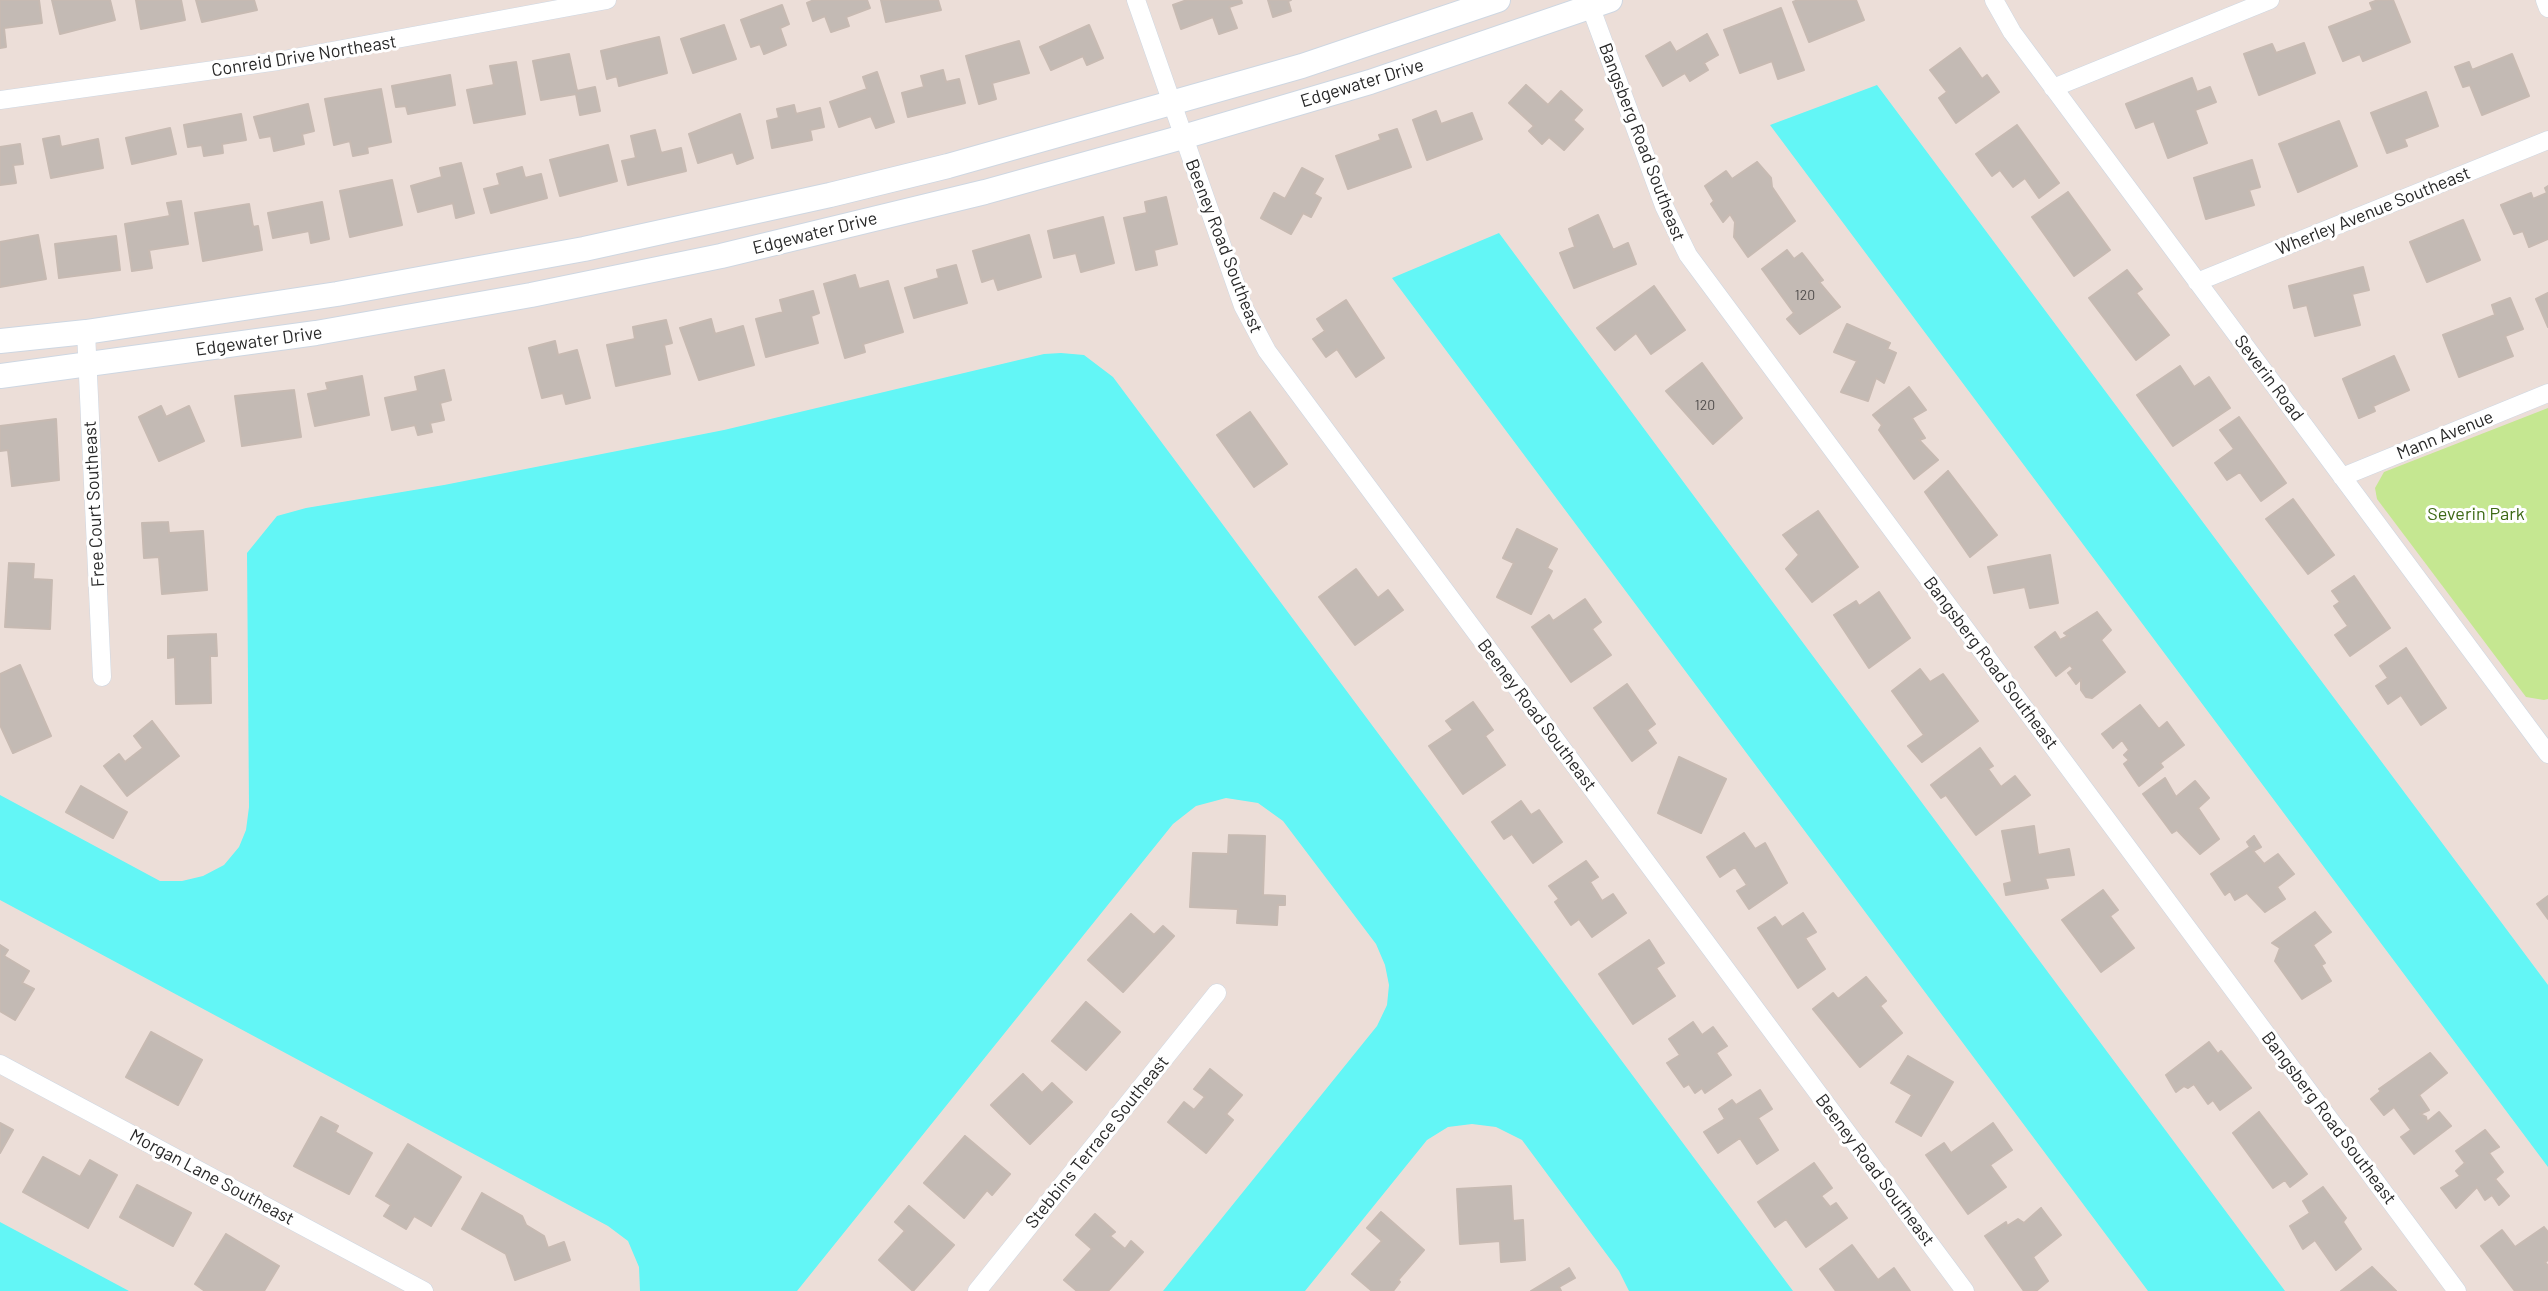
<!DOCTYPE html>
<style>
body{margin:0}
canvas{display:block;background:#ecded8}
</style>
<canvas width="2548" height="1291"></canvas>
<script>
const ctx = document.querySelector('canvas').getContext('2d');
ctx.lineJoin = 'round';
function paint(path, color) { ctx.fillStyle = color; ctx.fill(path, 'evenodd'); }
const toPath = rows => new Path2D(rows.map(r => 'M' + r).join(''));
function trace(path, color, width, dash) { ctx.strokeStyle = color; ctx.lineWidth = width; ctx.lineCap = dash ? 'butt' : 'round'; ctx.setLineDash(dash || []); ctx.stroke(path); }
function label(font, color, halo, rows, align = 'center') {
  ctx.font = font + ' Barlow,sans-serif'; ctx.lineWidth = 6; ctx.setLineDash([]); ctx.textBaseline = 'middle'; ctx.strokeStyle = halo; ctx.fillStyle = color; for (const [text, x, y, turn = 0] of rows) {
    ctx.save(); ctx.translate(x, y); ctx.rotate((+turn || 0) * Math.PI / 180); ctx.textAlign = isNaN(turn) ? turn : align; if (halo) ctx.strokeText(text, 0, 0); ctx.fillText(text, 0, 0); ctx.restore();
  }
}
paint(toPath([
 [2548,408,2548,699,2544,700,2526,697,2377,499,2375,488,2384,472]
]), '#c5e791');
paint(toPath([
 [1877,85,2548,985,2548,1167,1770,125],
 [1499,233,1682,480,2285,1291,2148,1291,1392,278],
 [1061,353,1084,355,1113,377,1793,1291,1629,1291,1619,1271,1522,1140,1496,1127,1472,1124,1448,1127,1427,1140,1305,1291,1163,1291,1377,1026,1387,1005,1389,985,1385,965,1376,944,1283,821,1258,803,1226,798,1196,806,1173,824,797,1291,640,1291,639,1267,628,1241,608,1226,0,900,0,795,160,881,182,881,203,876,224,865,239,847,246,830,249,807,247,553,277,516,306,508,444,485,724,430,1044,354],
 [0,1222,129,1291,0,1291]
]), '#63f6f6');
const building = toPath([
 [0,0,39,0,42,23,4,28,6,47,0,48,0,0],
 [52,0,110,0,115,20,60,34,52,0],
 [136,0,181,0,185,20,141,29,136,0],
 [196,0,254,0,257,10,202,22,196,0],
 [814,0,867,0,870,8,846,17,849,26,831,32,825,16,813,21,807,3,814,0],
 [881,0,938,0,941,10,886,22,881,0],
 [1187,0,1241,0,1242,3,1229,7,1237,28,1219,34,1213,17,1181,29,1173,5,1187,0],
 [1268,0,1291,0,1288,1,1291,11,1273,17,1268,0],
 [1798,0,1856,0,1864,20,1809,42,1793,2,1798,0],
 [2378,0,2393,0,2410,42,2363,61,2360,54,2343,61,2329,27,2373,10,2370,3,2378,0],
 [782,5,789,24,780,28,786,45,764,54,760,44,751,47,741,20,782,5],
 [1781,8,1804,70,1778,79,1772,61,1740,73,1724,30,1781,8],
 [724,25,736,59,693,73,681,39,724,25],
 [1089,25,1103,58,1087,65,1083,56,1051,70,1040,47,1089,25],
 [1707,34,1718,55,1704,63,1708,70,1690,81,1685,73,1663,86,1646,56,1670,42,1676,52,1707,34],
 [659,37,667,73,619,86,617,76,607,79,601,51,659,37],
 [1019,41,1029,73,992,83,996,99,979,104,966,56,1019,41],
 [2304,43,2315,73,2259,95,2244,54,2272,44,2276,53,2304,43],
 [1960,48,1982,79,1987,75,1999,92,1956,123,1939,98,1947,92,1930,70,1960,48],
 [569,54,577,91,595,87,600,111,580,115,576,94,541,100,533,61,569,54],
 [2512,54,2529,96,2482,115,2470,85,2463,87,2455,67,2469,62,2472,70,2512,54],
 [516,62,525,114,474,123,467,90,494,85,490,66,516,62],
 [943,70,946,82,959,79,965,103,908,117,902,93,924,87,921,76,943,70],
 [877,72,894,122,876,128,871,116,839,127,830,102,867,89,863,77,877,72],
 [450,75,455,105,408,114,406,106,396,107,392,86,450,75],
 [2192,78,2197,92,2210,87,2216,102,2195,110,2207,143,2168,158,2154,121,2136,128,2126,104,2192,78],
 [1526,85,1548,105,1561,91,1582,110,1573,120,1583,129,1564,150,1549,137,1542,144,1529,131,1534,126,1509,103,1526,85],
 [381,89,391,142,367,147,368,153,353,156,350,141,334,145,325,99,381,89],
 [2426,92,2438,126,2404,139,2407,146,2387,153,2371,113,2426,92],
 [308,104,314,131,302,134,304,144,274,151,271,136,260,138,254,117,308,104],
 [794,105,796,114,820,108,824,127,810,130,812,140,772,148,767,121,779,118,777,109,794,105],
 [1436,111,1441,124,1472,113,1482,139,1427,160,1413,120,1436,111],
 [241,114,246,140,222,144,223,153,204,156,202,145,188,147,184,125,241,114],
 [740,114,753,158,737,164,733,152,698,163,689,134,740,114],
 [2339,121,2357,166,2298,192,2279,144,2339,121],
 [2017,125,2059,183,2039,198,2025,178,2013,187,2000,170,1992,176,1976,154,2017,125],
 [170,128,176,154,132,164,126,138,170,128],
 [1397,129,1411,167,1348,189,1336,156,1381,140,1379,135,1397,129],
 [655,130,661,153,681,148,686,171,628,185,622,161,636,158,631,136,655,130],
 [59,136,61,147,98,139,103,168,51,178,43,139,59,136],
 [20,144,23,164,13,165,16,183,0,185,0,147,20,144],
 [608,145,617,181,560,196,550,160,608,145],
 [2252,160,2260,187,2249,190,2254,205,2206,219,2194,178,2252,160],
 [1757,162,1771,178,1772,187,1795,221,1748,257,1734,237,1735,222,1730,214,1723,222,1711,204,1714,201,1705,186,1726,171,1732,179,1757,162],
 [461,163,474,213,456,218,453,203,418,212,411,186,442,177,440,168,461,163],
 [522,167,525,178,541,174,547,198,491,213,484,189,500,185,497,174,522,167],
 [1302,168,1323,179,1314,194,1321,198,1311,217,1303,213,1291,234,1261,218,1274,193,1285,199,1302,168],
 [392,180,402,225,350,237,340,191,392,180],
 [2548,186,2548,239,2529,247,2523,231,2514,234,2501,205,2531,193,2533,199,2547,193,2545,188,2548,186],
 [2068,192,2110,250,2074,276,2032,217,2068,192],
 [1166,197,1177,244,1154,250,1157,265,1136,270,1124,218,1147,213,1145,202,1166,197],
 [181,201,188,244,149,250,152,268,132,271,125,224,170,216,167,203,181,201],
 [322,202,329,239,311,243,309,231,273,238,268,213,322,202],
 [249,204,253,227,258,226,262,250,203,261,195,213,249,204],
 [1598,215,1613,250,1628,243,1636,264,1574,288,1560,253,1575,247,1569,229,1598,215],
 [1103,217,1114,263,1081,272,1076,253,1054,258,1048,231,1103,217],
 [2463,220,2480,260,2427,282,2410,242,2463,220],
 [38,235,46,279,0,287,0,242,38,235],
 [1029,235,1041,277,998,290,994,278,982,282,973,251,1029,235],
 [116,236,120,270,59,278,55,244,116,236],
 [1787,250,1794,259,1802,253,1823,280,1819,282,1840,307,1800,334,1787,319,1794,313,1762,269,1787,250],
 [956,265,967,303,914,318,905,288,939,278,937,270,956,265],
 [2363,267,2369,290,2352,294,2360,325,2315,336,2307,305,2294,308,2289,286,2363,267],
 [2127,270,2142,289,2136,293,2169,335,2136,360,2089,298,2127,270],
 [855,275,859,289,888,281,903,332,863,344,865,352,845,358,824,284,855,275],
 [1654,286,1685,330,1651,354,1636,333,1615,350,1597,328,1654,286],
 [813,291,819,313,811,316,818,343,766,357,756,319,783,312,780,300,813,291],
 [2548,293,2548,327,2536,299,2548,293],
 [2510,298,2523,329,2505,336,2513,356,2459,377,2443,335,2495,315,2492,305,2510,298],
 [1346,300,1384,358,1356,377,1337,349,1326,357,1313,339,1325,331,1317,319,1346,300],
 [711,319,715,334,743,326,754,365,699,380,680,328,711,319],
 [666,320,672,343,664,345,670,374,616,386,607,345,635,339,633,327,666,320],
 [1847,324,1890,343,1887,349,1896,353,1884,383,1876,378,1868,401,1841,392,1857,361,1834,352,1847,324],
 [555,341,558,355,577,350,590,398,566,404,563,393,542,398,529,348,555,341],
 [2394,356,2409,390,2373,406,2375,411,2359,418,2343,379,2394,356],
 [1702,363,1742,418,1713,444,1666,391,1702,363],
 [2180,366,2194,387,2209,377,2230,408,2173,446,2137,395,2180,366],
 [444,370,451,400,440,403,444,420,430,423,432,432,418,435,415,425,392,430,385,398,418,391,415,377,444,370],
 [362,376,369,415,315,426,308,394,328,390,326,383,362,376],
 [1909,387,1926,410,1912,418,1925,438,1919,440,1938,460,1914,479,1879,430,1882,425,1873,415,1909,387],
 [294,390,301,437,242,446,235,396,294,390],
 [161,406,166,417,189,406,204,441,159,461,139,417,161,406],
 [1250,412,1287,464,1254,487,1217,435,1250,412],
 [2239,417,2286,483,2261,501,2240,472,2227,480,2215,463,2234,449,2220,430,2239,417],
 [56,419,59,480,12,486,8,450,0,451,0,426,56,419],
 [1948,471,1997,535,1970,557,1925,492,1948,471],
 [2293,499,2334,555,2308,574,2266,519,2293,499],
 [1818,511,1858,567,1812,602,1786,569,1799,555,1783,535,1818,511],
 [168,522,169,533,203,531,207,590,162,594,159,557,144,558,142,523,168,522],
 [1517,529,1557,549,1547,568,1552,571,1531,614,1497,597,1514,563,1503,558,1517,529],
 [2050,555,2058,603,2030,608,2025,587,1994,593,1988,567,2050,555],
 [9,563,34,564,33,579,52,580,50,629,5,627,9,563],
 [1356,569,1378,598,1388,590,1403,610,1355,645,1319,597,1356,569],
 [2354,576,2390,628,2350,656,2335,635,2348,626,2334,606,2340,602,2332,591,2354,576],
 [1879,592,1910,638,1869,668,1834,615,1856,601,1859,606,1879,592],
 [1585,599,1601,622,1592,629,1611,655,1571,682,1532,627,1549,615,1553,621,1585,599],
 [2097,612,2111,630,2101,640,2125,672,2092,698,2086,697,2081,690,2081,679,2076,684,2068,673,2073,669,2070,665,2056,676,2035,647,2055,632,2060,640,2068,636,2064,633,2097,612],
 [216,634,217,656,210,656,211,703,176,704,175,657,168,658,168,636,216,634],
 [2406,648,2446,708,2421,725,2401,695,2388,704,2376,686,2388,678,2380,666,2406,648],
 [20,665,51,736,13,753,0,725,0,674,20,665],
 [1920,669,1930,682,1943,674,1978,721,1922,762,1908,746,1924,735,1892,691,1920,669],
 [1627,684,1655,724,1647,730,1656,743,1632,761,1594,708,1627,684],
 [1473,702,1493,730,1485,736,1505,765,1463,794,1429,746,1453,730,1446,721,1473,702],
 [2140,705,2159,729,2167,722,2184,745,2160,763,2163,767,2139,786,2124,764,2129,760,2124,755,2129,750,2122,740,2113,748,2102,734,2140,705],
 [152,721,179,756,127,796,104,766,119,754,125,762,143,748,134,736,152,721],
 [1980,748,1993,766,1988,769,2001,787,2015,776,2030,795,1976,835,1946,795,1941,798,1931,785,1980,748],
 [1679,757,1726,779,1701,833,1658,813,1679,757],
 [2165,778,2176,797,2195,781,2209,798,2198,808,2219,839,2200,854,2177,830,2172,833,2143,794,2165,778],
 [81,786,127,812,113,838,66,812,81,786],
 [1521,801,1531,815,1539,810,1562,842,1533,863,1512,834,1504,839,1492,822,1521,801],
 [2034,826,2038,855,2069,849,2074,875,2045,878,2048,888,2006,895,2004,884,2012,882,2002,831,2034,826],
 [1744,833,1755,849,1765,843,1787,883,1749,909,1737,891,1747,885,1735,867,1720,877,1707,857,1744,833],
 [1229,835,1265,836,1263,895,1285,896,1285,905,1278,905,1277,925,1237,923,1238,909,1190,907,1193,853,1228,854,1229,835],
 [2254,836,2261,847,2253,851,2264,864,2278,854,2294,874,2277,887,2285,899,2265,912,2247,893,2235,900,2230,891,2225,895,2211,874,2250,847,2247,842,2254,836],
 [1586,861,1598,877,1590,882,1602,901,1613,894,1626,913,1592,937,1579,919,1571,925,1555,902,1559,899,1549,886,1586,861],
 [2103,890,2118,910,2110,916,2134,948,2101,972,2062,920,2103,890],
 [2548,896,2548,919,2537,904,2548,896],
 [2315,912,2331,932,2313,945,2325,963,2321,965,2331,981,2302,999,2275,961,2280,948,2272,943,2315,912],
 [1803,913,1816,932,1805,938,1825,969,1798,988,1758,928,1775,917,1782,927,1803,913],
 [1131,914,1154,935,1163,926,1174,936,1123,992,1088,960,1131,914],
 [1649,940,1664,963,1656,968,1675,996,1633,1024,1599,974,1649,940],
 [0,945,8,950,4,956,29,971,22,983,34,989,15,1020,0,1011,0,945],
 [1866,977,1886,1001,1880,1006,1902,1033,1860,1067,1813,1009,1833,993,1838,999,1866,977],
 [1086,1002,1120,1032,1086,1070,1052,1041,1086,1002],
 [1693,1022,1702,1035,1713,1027,1727,1046,1716,1053,1731,1075,1705,1093,1702,1088,1695,1093,1689,1084,1684,1087,1667,1063,1680,1055,1669,1039,1693,1022],
 [151,1032,202,1060,178,1105,126,1077,151,1032],
 [2209,1042,2218,1054,2221,1051,2251,1088,2220,1110,2213,1100,2208,1104,2194,1084,2188,1088,2184,1086,2176,1092,2166,1075,2209,1042],
 [2430,1053,2447,1073,2419,1095,2429,1110,2420,1114,2426,1117,2427,1122,2439,1112,2451,1126,2414,1154,2401,1137,2411,1130,2394,1107,2384,1115,2371,1099,2381,1091,2379,1089,2430,1053],
 [1908,1056,1953,1082,1921,1136,1896,1122,1912,1095,1891,1083,1908,1056],
 [1210,1069,1242,1095,1226,1114,1233,1120,1206,1153,1168,1122,1184,1102,1194,1110,1205,1097,1194,1089,1210,1069],
 [1023,1074,1042,1093,1052,1083,1072,1102,1030,1144,991,1105,1023,1074],
 [1760,1090,1772,1109,1758,1118,1778,1150,1757,1164,1740,1138,1718,1153,1704,1132,1725,1119,1719,1109,1732,1100,1736,1105,1760,1090],
 [2259,1112,2307,1174,2290,1187,2285,1180,2273,1188,2233,1133,2259,1112],
 [321,1117,338,1126,335,1132,372,1153,349,1194,294,1166,321,1117],
 [0,1123,13,1130,0,1153,0,1123],
 [1993,1123,2012,1150,1990,1165,2006,1187,1968,1214,1926,1155,1944,1143,1951,1153,1993,1123],
 [2485,1130,2499,1147,2489,1153,2503,1172,2495,1179,2509,1196,2499,1205,2492,1195,2485,1200,2477,1187,2456,1208,2441,1188,2460,1176,2456,1171,2465,1163,2456,1151,2485,1130],
 [965,1136,1010,1174,992,1195,987,1190,964,1218,924,1183,965,1136],
 [408,1144,461,1177,431,1226,414,1216,406,1229,384,1216,391,1205,376,1196,408,1144],
 [43,1157,80,1177,90,1160,117,1175,88,1228,23,1192,43,1157],
 [1814,1163,1832,1188,1821,1196,1830,1207,1836,1203,1847,1218,1806,1247,1786,1219,1775,1227,1758,1202,1814,1163],
 [137,1185,191,1213,173,1246,120,1217,137,1185],
 [1511,1186,1513,1221,1523,1220,1525,1260,1501,1262,1500,1241,1460,1244,1457,1189,1511,1186],
 [2323,1187,2346,1218,2343,1222,2361,1249,2336,1270,2315,1240,2303,1249,2290,1226,2310,1213,2303,1201,2323,1187],
 [482,1193,522,1216,526,1225,544,1236,548,1248,564,1242,570,1260,515,1280,506,1254,462,1229,482,1193],
 [909,1206,954,1245,913,1291,879,1260,905,1231,895,1222,909,1206],
 [2041,1208,2061,1235,2033,1257,2048,1281,2036,1291,2024,1291,1985,1236,2006,1222,2007,1226,2018,1219,2024,1223,2041,1208],
 [1381,1212,1424,1250,1398,1280,1400,1282,1393,1291,1372,1291,1352,1274,1382,1241,1367,1228,1381,1212],
 [1095,1214,1115,1232,1110,1236,1125,1249,1131,1241,1143,1252,1108,1291,1077,1291,1064,1280,1092,1249,1076,1235,1095,1214],
 [2544,1227,2548,1232,2548,1260,2545,1262,2548,1266,2548,1291,2515,1291,2481,1246,2502,1230,2515,1247,2544,1227],
 [226,1234,279,1266,264,1291,205,1291,195,1284,226,1234],
 [1852,1245,1878,1280,1894,1268,1910,1291,1836,1291,1820,1269,1852,1245],
 [2372,1267,2396,1291,2341,1291,2372,1267],
 [1569,1268,1575,1278,1559,1287,1561,1291,1531,1291,1569,1268]
]);
paint(building, '#c3bab4');
trace(building, '#c7bab2', 2);
const street = toPath([
 [1136,0,1243,306,1267,351,1965,1291],
 [1588,0,1664,206,1688,255,2457,1291],
 [1994,0,2012,32,2548,754],
 [2545,0,2548,8],
 [2053,88,2270,0],
 [0,100,278,61,607,0],
 [2197,282,2548,140],
 [86,332,102,677],
 [2342,477,2548,393],
 [0,1064,424,1291],
 [977,1291,1217,993]
]);
const secondary = toPath([
 [0,341,86,332,337,294,584,249,830,195,948,166,1302,66,1498,0],
 [0,376,316,333,531,295,721,256,985,192,1183,137,1370,82,1610,0]
]);
trace(street, '#ced7e2', 19);
trace(secondary, '#ced7e2', 26);
trace(street, '#fff', 18);
trace(secondary, '#fff', 24);
label('14px', '#4f4c4b', null, [
 ["120",1805,295],
 ["120",1705,405]
]);
label('18px', '#282828', '#fff', [
 ["Conreid Drive Northeast",304,56,-9],
 ["Edgewater Drive",1362,83,-17],
 ["Bangsberg Road Southeast",1642,142,69],
 ["Wherley Avenue Southeast",2373,211,-22],
 ["Edgewater Drive",815,233,-14],
 ["Beeney Road Southeast",1224,246,69],
 ["Edgewater Drive",259,341,-8],
 ["Severin Road",2269,378,53],
 ["Mann Avenue",2445,435,-22],
 ["Free Court Southeast",94,504,-93],
 ["Bangsberg Road Southeast",1991,663,53],
 ["Beeney Road Southeast",1537,715,53],
 ["Bangsberg Road Southeast",2329,1118,53],
 ["Stebbins Terrace Southeast",1097,1142,-51],
 ["Beeney Road Southeast",1875,1170,53],
 ["Morgan Lane Southeast",212,1177,28]
]);
label('18px', '#3c6815', '#fff', [
 ["Severin Park",2476,514]
]);
</script>
